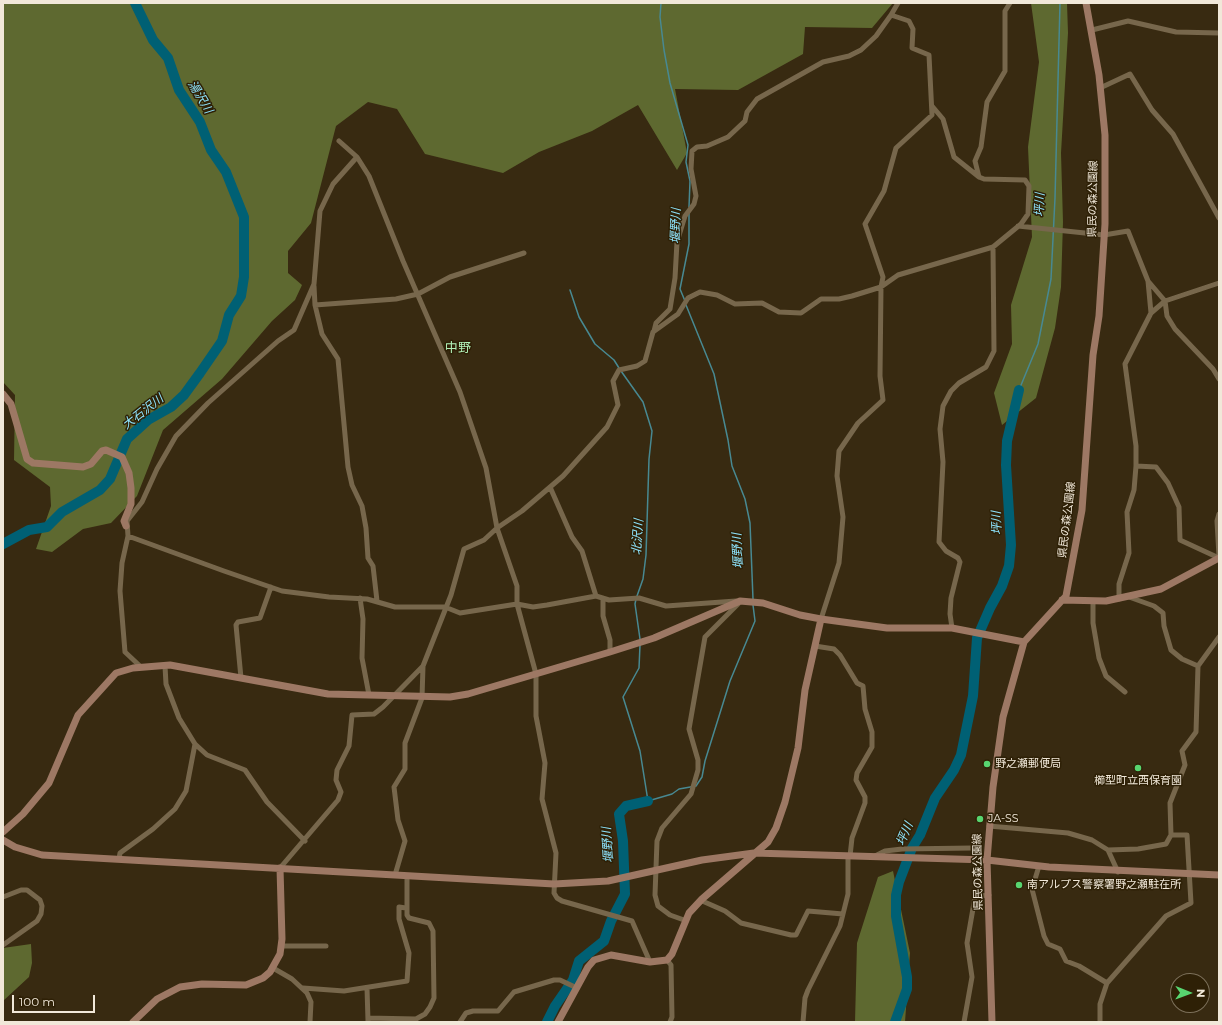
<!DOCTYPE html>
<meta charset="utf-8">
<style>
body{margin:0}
#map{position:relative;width:1222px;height:1025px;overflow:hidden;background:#382a11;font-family:Montserrat,sans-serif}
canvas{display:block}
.frame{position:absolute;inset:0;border:4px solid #f1e8d9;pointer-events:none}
.north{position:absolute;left:1170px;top:973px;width:40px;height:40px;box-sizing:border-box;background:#2e2006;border:1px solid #7c705a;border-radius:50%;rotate:91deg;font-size:11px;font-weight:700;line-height:16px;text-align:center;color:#f1e8d9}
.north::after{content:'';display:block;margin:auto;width:14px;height:18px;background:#58d570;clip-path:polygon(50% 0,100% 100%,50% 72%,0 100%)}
.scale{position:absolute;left:12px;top:995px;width:83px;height:18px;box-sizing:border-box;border:2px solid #f1e8d9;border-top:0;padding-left:5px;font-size:12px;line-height:14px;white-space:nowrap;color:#f1e8d9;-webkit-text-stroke:3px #2e2006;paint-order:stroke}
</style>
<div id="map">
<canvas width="1222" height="1025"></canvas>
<div class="frame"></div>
<div class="north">N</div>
<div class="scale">100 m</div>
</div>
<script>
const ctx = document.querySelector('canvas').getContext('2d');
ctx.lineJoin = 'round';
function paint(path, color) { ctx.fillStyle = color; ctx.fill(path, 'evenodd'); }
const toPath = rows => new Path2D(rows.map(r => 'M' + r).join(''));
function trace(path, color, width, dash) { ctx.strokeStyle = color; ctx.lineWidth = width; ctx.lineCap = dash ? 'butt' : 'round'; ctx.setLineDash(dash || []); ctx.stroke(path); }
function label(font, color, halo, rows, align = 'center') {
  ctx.font = font + ' Montserrat,"Noto Sans JP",sans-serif'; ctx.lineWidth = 3; ctx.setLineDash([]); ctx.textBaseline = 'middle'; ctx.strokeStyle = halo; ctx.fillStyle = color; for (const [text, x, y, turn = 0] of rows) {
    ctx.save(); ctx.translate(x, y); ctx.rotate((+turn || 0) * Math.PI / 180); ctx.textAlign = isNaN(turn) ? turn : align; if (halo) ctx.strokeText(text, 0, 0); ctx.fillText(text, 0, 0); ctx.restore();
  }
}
paint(toPath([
 [3,3,893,3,872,28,805,27,803,54,738,90,675,89,687,153,677,170,638,105,592,131,539,152,503,173,425,154,397,109,368,102,336,126,311,223,288,251,288,273,302,285,295,300,272,321,222,379,163,430,137,496,111,523,83,529,52,552,36,549,51,506,50,487,14,460,15,395,3,382],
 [1031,3,1067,3,1068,33,1061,153,1063,222,1061,287,1055,328,1036,398,1002,425,994,393,1012,344,1011,305,1032,237,1028,147,1039,62],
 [893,871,910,953,905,1022,855,1022,857,943,878,877],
 [31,944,32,963,29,977,3,1001,3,948]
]), '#5e6930');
trace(toPath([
 [661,3,660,17,664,50,670,83,688,145,686,162,690,181,689,207],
 [570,290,579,317,595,344,614,360,619,368],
 [685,301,680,289,689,244,689,213],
 [686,305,714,374,728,440,732,466,745,499,750,523,753,599],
 [621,371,643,402,652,431,649,459,646,555,643,579,637,596],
 [1019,390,1038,344,1051,279,1055,198,1060,3],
 [636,599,635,604,640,639],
 [640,645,639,668,623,697,640,751,648,801,672,794,679,789,696,786,702,777,705,761,730,681,755,621,753,605]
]), '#488992', 1.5);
trace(toPath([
 [3,544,29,530,47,527,62,512,100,490,110,479,127,439,148,420,171,407,184,395,200,373,222,341,229,315,241,296,244,277,244,217,226,172,211,150,200,122,179,90,168,58,153,40,135,3],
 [547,1022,555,1006,573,980,579,961,604,941,611,921,625,894,623,841,619,814,626,806,648,801],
 [895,1022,907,989,907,977,896,916,896,895,899,882,912,848,920,835,935,798,954,770,961,755,973,696,977,638,990,608,1002,586,1009,566,1011,545,1006,465,1007,441,1019,390]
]), '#006074', 10);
trace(toPath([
 [1092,30,1128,21,1176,32,1219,33],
 [1100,88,1130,74,1152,110,1173,134,1219,218],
 [932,106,943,119,954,157,979,177],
 [339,141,357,157,369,176,403,261,460,392,486,468,497,528,517,586,517,604,536,674,536,716,545,763,542,799,556,853,554,893,557,898,562,901,632,921,650,962],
 [1018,226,1104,235,1128,231,1148,281,1151,313],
 [1148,281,1165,301,1167,316,1175,329,1213,369,1219,379],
 [314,286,315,305,396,299,418,294,450,277,524,253],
 [315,305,322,334,338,359,348,467,352,485,362,506,366,528,368,558,373,566,377,601],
 [654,331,656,323,670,309,675,278,677,242,685,216,694,204,696,196,691,169,692,151,697,147,707,146,728,137,745,121,747,112,757,99,823,62,849,56,861,50,876,36,891,15],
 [1136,466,1156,467,1168,483,1179,507,1180,540,1219,558],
 [550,487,572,537,582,551,596,596],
 [1219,514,1217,521,1219,556],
 [128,536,224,571,282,591,329,597,367,599,395,607,445,607,460,613,517,604,533,607,547,605,596,596,609,600,639,598,666,606,736,601],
 [1129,597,1154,606,1163,613,1164,626,1171,650,1182,659,1198,666],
 [360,598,363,619,362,658,369,695],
 [603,598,603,616,610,640,610,652],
 [1119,599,1119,584,1129,553,1127,512,1134,490,1136,466,1136,446,1125,364,1151,313,1165,301,1219,283],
 [1093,602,1093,623,1099,658,1106,676,1125,692],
 [821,619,839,563,843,517,837,476,839,451,858,423,883,400,880,376,881,287,883,277,865,224,884,191,896,148,932,115,929,55,912,48,913,29,909,21,891,15,898,3],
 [952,628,950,614,951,598,960,562,958,558,946,551,939,542,943,462,940,429,943,406,951,391,959,383,986,367,994,351,993,247],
 [815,646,834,649,840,655,857,683,863,686,865,709,872,732,872,747,857,773,856,780,865,797,865,803,852,838,850,856],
 [165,666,166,684,179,718,195,744,207,755,245,770,267,802,305,841],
 [141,667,125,652,120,591,122,563,128,536,127,521,142,502,157,469,176,436,208,403,278,341,294,330,314,284,320,211,333,184,357,157],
 [241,678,236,625,238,622,260,618,271,587],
 [989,826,1068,833,1092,840,1108,850,1118,872],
 [1108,850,1138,849,1166,844,1171,835,1170,803,1185,765,1182,751,1196,732,1198,666,1219,637],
 [875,856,885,851,902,849,972,848],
 [119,859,120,853,153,829,175,809,186,791,195,744],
 [1039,866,1032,889,1044,936,1048,944,1060,949,1066,961,1079,966,1107,983],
 [280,868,338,800,341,792,336,780,337,770,349,746,352,715,374,714,383,707,423,666,451,595,464,549,484,540,497,528,522,511,563,476,607,427,618,405,613,381,619,370,637,366,645,361,653,332,678,314,688,298,700,292,717,295,735,304,762,303,779,312,801,313,821,299,839,299,852,296,881,287,898,275,993,247,1021,224,1028,214,1029,186,1025,180,984,179,979,177,975,161,981,147,987,102,1005,71,1005,11,1010,3],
 [395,875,405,841,398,820,394,787,405,769,405,743,422,698,423,666],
 [3,897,21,890,27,890,40,900,42,906,41,914,37,921,3,945],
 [700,900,725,911,741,923,791,935,796,935,808,911,843,914],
 [684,920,670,915,658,906,655,895,657,841,662,828,691,794,698,770,698,760,689,729,705,637,738,604],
 [281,946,326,946],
 [667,960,671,965,672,1017,670,1022],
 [273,968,292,979,307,993,311,1002,310,1022],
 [303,988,344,991,407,981,409,953,399,919,399,907,406,908],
 [367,988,368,1021],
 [368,1018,416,1019,425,1014,430,1007,434,998,433,931,429,923,409,918,407,915,407,876],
 [460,1022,466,1013,473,1011,498,1011,514,992,554,980,560,980,577,988],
 [803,1022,805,998,808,990,840,926,848,894,848,856],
 [964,1022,972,977,967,943,975,897,989,895],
 [1100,1022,1100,1004,1107,983,1166,916,1191,903,1187,835,1171,835]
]), '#77674c', 5);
trace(toPath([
 [3,394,11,404,27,459,33,463,83,467,91,464,102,451,106,450,122,457,129,473,131,488,131,504,124,521,126,526],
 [1062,600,1106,601,1161,589,1219,558],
 [3,832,23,814,49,783,78,715,116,673,133,668,170,665,328,694,450,697,468,694,610,652,654,638,740,601,763,603,800,615,821,619,887,628,952,628,1024,642],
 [3,840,15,847,42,855,554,884,608,881,702,860,754,853,987,860,1049,867,1219,875],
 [133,1022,157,999,180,987,202,984,246,985,263,978,270,972,280,954,282,939,280,868],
 [558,1022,588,967,594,960,611,955,650,962,667,960,672,954,689,913,702,899,768,842,776,828,785,802,798,748,805,690,821,619],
 [992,1022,987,860,993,787,1003,717,1024,642,1066,596,1082,510,1093,355,1099,316,1105,224,1105,135,1099,75,1086,3]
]), '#9d7864', 7);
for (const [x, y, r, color] of [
 [987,764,4,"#58d570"],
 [1138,768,4,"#58d570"],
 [980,819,4,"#58d570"],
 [1019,885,4,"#58d570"]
]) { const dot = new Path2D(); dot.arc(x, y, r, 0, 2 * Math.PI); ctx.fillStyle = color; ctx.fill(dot); trace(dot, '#2e2006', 1.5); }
label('11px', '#f1e8d9', '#2e2006', [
 ["県民の森公園線",1093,199,-89],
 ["県民の森公園線",1067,520,-83],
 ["県民の森公園線",978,872,-91]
]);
label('11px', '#f1e8d9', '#2e2006', [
 ["野之瀬郵便局",995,764],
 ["櫛型町立西保育園",1138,781,"center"],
 ["JA-SS",988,819],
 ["南アルプス警察署野之瀬駐在所",1027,885]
], 'left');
label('italic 12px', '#8fe5fe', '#2e2006', [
 ["湯沢川",200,97,59],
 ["坪川",1040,205,-88],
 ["堰野川",676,226,-88],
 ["大石沢川",143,412,-38],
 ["坪川",997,523,-92],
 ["北沢川",638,537,-86],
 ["堰野川",738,551,-93],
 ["坪川",905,834,-67],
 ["堰野川",608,845,-94]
]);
label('13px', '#b1f0b7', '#2e2006', [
 ["中野",458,348]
]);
</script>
